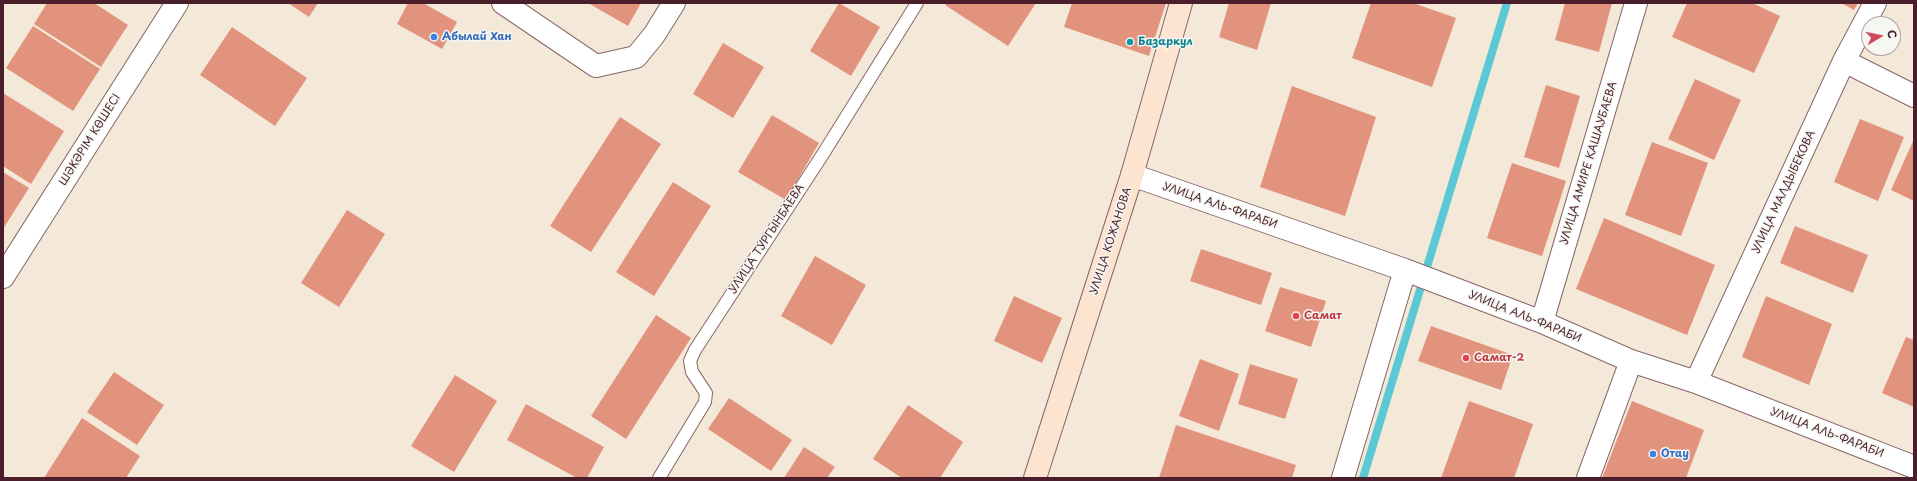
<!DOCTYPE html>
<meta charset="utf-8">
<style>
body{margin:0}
#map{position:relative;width:1917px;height:481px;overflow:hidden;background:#f4e9d8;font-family:"Playpen Sans",sans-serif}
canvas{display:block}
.frame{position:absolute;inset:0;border:4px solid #4a1f2b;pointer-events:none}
.north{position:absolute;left:1861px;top:16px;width:40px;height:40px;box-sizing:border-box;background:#f6f6f2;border:1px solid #b1a0a2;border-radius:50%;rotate:80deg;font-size:11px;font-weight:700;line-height:16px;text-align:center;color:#4a1f2b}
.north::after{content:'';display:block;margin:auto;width:14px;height:18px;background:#d1495b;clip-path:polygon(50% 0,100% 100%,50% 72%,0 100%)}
</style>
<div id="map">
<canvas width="1917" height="481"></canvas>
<div class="frame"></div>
<div class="north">С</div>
</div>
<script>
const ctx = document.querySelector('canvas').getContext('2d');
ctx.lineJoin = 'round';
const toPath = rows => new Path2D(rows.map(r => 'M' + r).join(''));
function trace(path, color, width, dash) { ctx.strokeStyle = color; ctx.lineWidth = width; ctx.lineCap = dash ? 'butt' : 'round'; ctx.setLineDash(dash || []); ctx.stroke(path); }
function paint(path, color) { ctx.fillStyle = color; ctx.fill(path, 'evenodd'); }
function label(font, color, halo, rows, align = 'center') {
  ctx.font = font + ' "Playpen Sans",sans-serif'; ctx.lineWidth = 3; ctx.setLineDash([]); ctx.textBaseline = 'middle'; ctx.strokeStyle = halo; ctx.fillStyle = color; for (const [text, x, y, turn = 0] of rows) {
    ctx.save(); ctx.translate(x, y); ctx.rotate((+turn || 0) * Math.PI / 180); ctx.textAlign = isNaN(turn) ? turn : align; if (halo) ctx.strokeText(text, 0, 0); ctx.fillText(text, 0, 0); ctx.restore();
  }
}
trace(toPath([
 [1363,478,1507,3]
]), '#5cc7d5', 8);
paint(toPath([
 [47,3,94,3,128,25,101,67,34,24],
 [288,3,318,3,309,17],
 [408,3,423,3,457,22,442,49,397,24],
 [588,3,641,3,628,26],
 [839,3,880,27,851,76,810,51],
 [947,3,1036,3,1008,46,945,5],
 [1072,3,1166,3,1149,56,1064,27],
 [1229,3,1271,3,1257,50,1219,37],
 [1371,3,1413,3,1456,18,1432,87,1352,58],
 [1565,3,1612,3,1599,52,1555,40],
 [1687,3,1752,3,1780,16,1754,73,1672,37],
 [1841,3,1858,3,1854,10],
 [33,26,100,69,73,111,6,68],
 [232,27,307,78,275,126,200,75],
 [723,43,764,67,733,118,693,94],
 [1695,79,1741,100,1714,160,1668,139],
 [1546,85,1580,96,1559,168,1524,157],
 [1292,86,1376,117,1345,216,1260,187],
 [3,93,64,131,31,184,3,166],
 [772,115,819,143,786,200,738,172],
 [620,117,661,144,591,252,550,226],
 [1860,119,1904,137,1878,201,1834,182],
 [1914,139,1914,201,1891,190],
 [1652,142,1708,163,1681,236,1625,215],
 [1512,163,1566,181,1542,256,1487,238],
 [3,172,29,188,3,229],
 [673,182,711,206,654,296,616,272],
 [347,210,385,234,339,307,301,283],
 [1604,218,1715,265,1687,335,1576,289],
 [1795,226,1868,255,1853,293,1780,263],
 [1201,249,1272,273,1261,305,1190,281],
 [815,256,866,285,832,345,781,316],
 [1280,287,1326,301,1311,347,1265,331],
 [1014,296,1062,318,1042,363,994,341],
 [1766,296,1832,324,1809,385,1742,357],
 [656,315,691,338,626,439,591,416],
 [1431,326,1513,355,1501,390,1418,361],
 [1906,337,1914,340,1914,407,1882,393],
 [1200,359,1239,374,1219,431,1179,416],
 [1250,364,1298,379,1285,419,1238,404],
 [114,372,164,405,137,445,87,412],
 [455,375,497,401,454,472,411,446],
 [729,398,792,440,771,471,708,429],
 [1469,401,1533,424,1514,478,1441,478],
 [1632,401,1704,430,1686,478,1602,478],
 [526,404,604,447,587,478,577,478,507,440],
 [908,405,963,442,940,478,902,478,873,459],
 [82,418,140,456,126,478,44,478],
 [1176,425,1296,465,1292,478,1159,478],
 [804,447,835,467,827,478,784,478]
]), '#e2937e');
const service = toPath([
 [659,478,705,402,706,393,692,372,690,361,695,350,823,154,917,3]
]);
const minor = toPath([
 [503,3,596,66,636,57,654,35,674,3],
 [1844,61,1914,96],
 [1132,175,1405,270,1542,322,1631,361,1696,382,1914,467],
 [3,277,177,3],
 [1542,322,1636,3],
 [1696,382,1844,61,1875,3],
 [1343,478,1405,270],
 [1588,478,1631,361]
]);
const secondary = toPath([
 [1035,478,1132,175,1181,3]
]);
trace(service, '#866668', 14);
trace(minor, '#866668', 24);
trace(secondary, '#866668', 24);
trace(service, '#fff', 12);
trace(minor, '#fff', 22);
trace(secondary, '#fde4d1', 22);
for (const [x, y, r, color] of [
 [434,37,4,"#3f7fe0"],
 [1130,42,4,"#0f9aa8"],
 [1296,316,4,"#e0444e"],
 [1466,358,4,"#e0444e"],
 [1653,454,4,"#3f7fe0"]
]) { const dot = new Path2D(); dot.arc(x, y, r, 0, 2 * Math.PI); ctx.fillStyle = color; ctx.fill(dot); trace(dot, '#f6f6f2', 1.5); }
label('bold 11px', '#366cbe', '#f6f6f2', [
 ["Абылай Хан",442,37],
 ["Отау",1661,454]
], 'left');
label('bold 11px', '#0d838f', '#f6f6f2', [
 ["Базаркул",1138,42]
], 'left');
label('11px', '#4a1f2b', '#f6f6f2', [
 ["ШӘКӘРІМ КӨШЕСІ",90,140,-58],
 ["УЛИЦА АМИРЕ КАШАУБАЕВА",1589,163,-73],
 ["УЛИЦА МАЛДЫБЕКОВА",1784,192,-65],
 ["УЛИЦА АЛЬ-ФАРАБИ",1220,206,19],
 ["УЛИЦА ТУРГЫНБАЕВА",767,239,-57],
 ["УЛИЦА КОЖАНОВА",1111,241,-72],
 ["УЛИЦА АЛЬ-ФАРАБИ",1525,317,22],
 ["УЛИЦА АЛЬ-ФАРАБИ",1827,433,21]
]);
label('bold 11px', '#be3a42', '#f6f6f2', [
 ["Самат",1304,316],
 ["Самат-2",1474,358]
], 'left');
</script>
